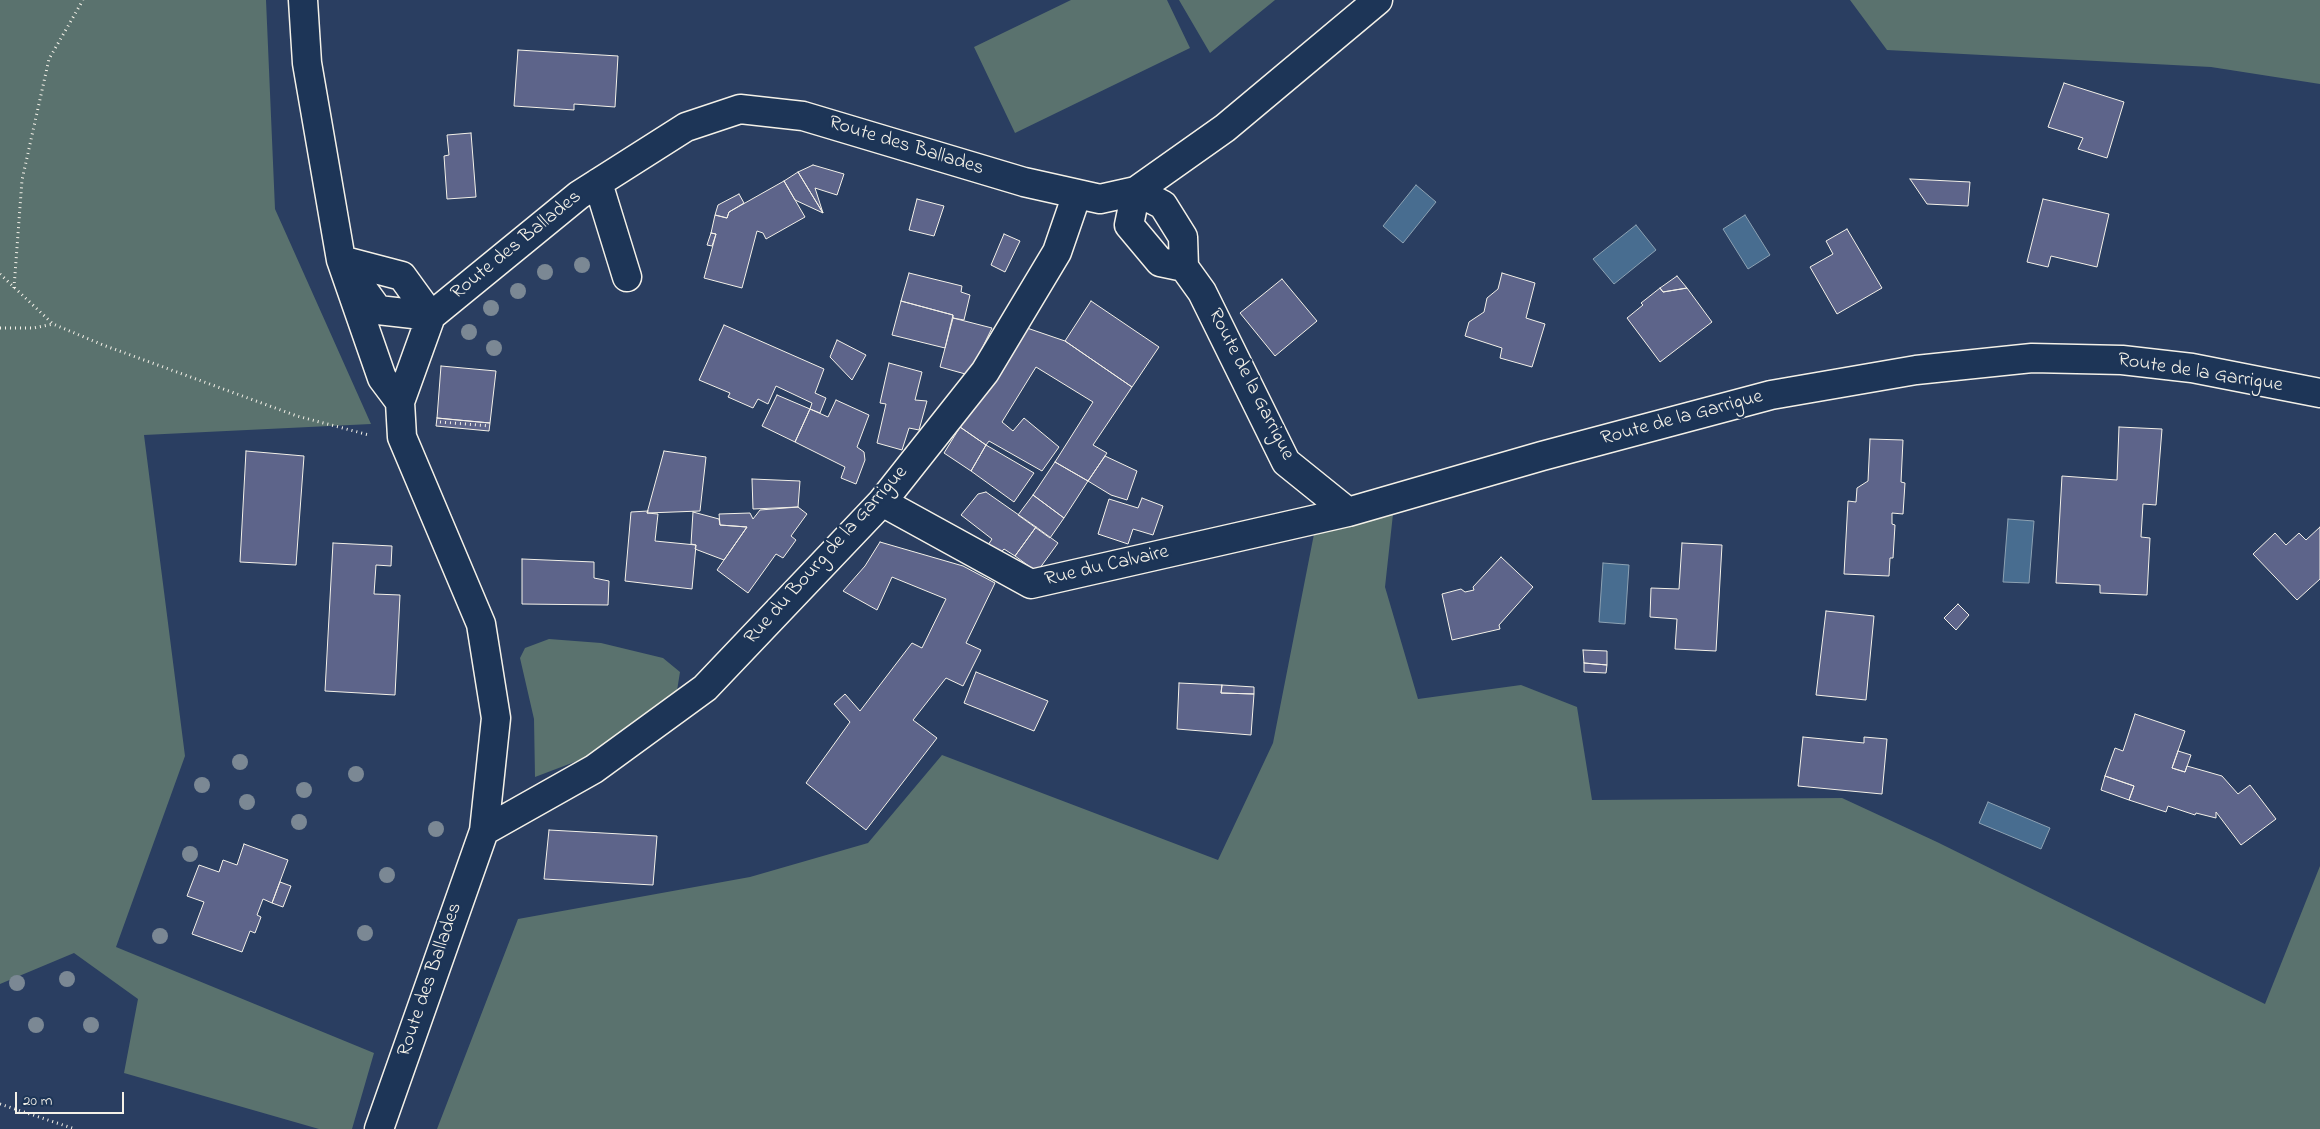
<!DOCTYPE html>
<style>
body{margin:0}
#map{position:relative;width:2320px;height:1129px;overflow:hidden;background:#2a3e61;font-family:"Indie Flower",sans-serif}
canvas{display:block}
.scale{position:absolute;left:15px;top:1092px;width:109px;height:22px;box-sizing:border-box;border:2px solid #f4f1e8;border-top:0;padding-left:6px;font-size:15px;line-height:18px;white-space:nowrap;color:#f4f1e8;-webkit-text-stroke:4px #1d3557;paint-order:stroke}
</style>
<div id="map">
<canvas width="2320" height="1129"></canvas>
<div class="scale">20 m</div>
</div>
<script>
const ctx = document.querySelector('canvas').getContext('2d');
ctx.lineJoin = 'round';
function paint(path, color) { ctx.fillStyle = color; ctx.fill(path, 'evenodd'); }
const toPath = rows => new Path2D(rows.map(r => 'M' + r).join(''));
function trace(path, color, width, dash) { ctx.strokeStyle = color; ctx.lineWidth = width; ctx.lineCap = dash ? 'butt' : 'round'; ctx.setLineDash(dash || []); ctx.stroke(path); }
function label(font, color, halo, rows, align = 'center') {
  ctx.font = font + ' "Indie Flower",sans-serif'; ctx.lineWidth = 4.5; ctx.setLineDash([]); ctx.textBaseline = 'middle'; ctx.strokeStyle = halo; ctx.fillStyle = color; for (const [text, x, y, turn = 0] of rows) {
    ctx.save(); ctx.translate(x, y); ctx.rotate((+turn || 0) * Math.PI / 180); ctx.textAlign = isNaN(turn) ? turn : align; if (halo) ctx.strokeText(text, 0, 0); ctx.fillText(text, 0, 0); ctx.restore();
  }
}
paint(toPath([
 [0,0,266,0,275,209,371,424,144,435,185,756,116,947,374,1053,352,1129,319,1129,124,1073,138,999,74,953,0,984],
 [1071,0,1167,0,1190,48,1015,133,974,47],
 [1179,0,1275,0,1210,53],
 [1850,0,2320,0,2320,84,2211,67,1887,50],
 [1393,514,1385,587,1418,699,1521,685,1577,707,1592,800,1842,798,1937,842,2265,1004,2320,866,2320,1129,437,1129,518,919,750,877,868,843,942,755,1218,860,1273,743,1314,534],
 [549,639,601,643,663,658,680,672,676,697,585,758,535,777,534,719,520,658,525,648]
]), '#5a726e');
const water = toPath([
 [1416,185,1436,202,1403,243,1383,226,1416,185],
 [1745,215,1770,255,1748,269,1723,229,1745,215],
 [1636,225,1656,250,1614,284,1593,259,1636,225],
 [2008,519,2034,521,2029,583,2003,582,2008,519],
 [1603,563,1629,565,1625,624,1599,622,1603,563],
 [1988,802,2050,828,2041,849,1979,823,1988,802]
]);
paint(water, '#486d90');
trace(water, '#8da2b3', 1);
const building = toPath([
 [518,50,618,56,615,107,574,104,574,110,514,106,518,50],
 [2064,83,2124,102,2107,158,2078,149,2083,138,2048,127,2064,83],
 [471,133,476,197,447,199,444,156,449,155,447,135,471,133],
 [813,165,844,174,837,195,815,188,823,213,798,172,813,165],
 [798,172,823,213,795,200,784,181,798,172],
 [1910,179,1970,182,1968,206,1927,204,1910,179],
 [784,181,805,217,766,239,763,233,757,231,742,288,704,278,716,234,711,233,715,215,727,218,729,212,784,181],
 [739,194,744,203,729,212,727,218,715,215,718,205,739,194],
 [917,199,944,206,934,236,909,230,917,199],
 [2043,199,2109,214,2097,267,2051,256,2048,267,2027,262,2043,199],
 [1847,229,1882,288,1837,314,1810,267,1833,254,1826,241,1847,229],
 [711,233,716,234,712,246,707,245,711,233],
 [1004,234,1020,241,1005,272,991,265,1004,234],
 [909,273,962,286,961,292,970,295,964,320,953,318,953,315,901,301,909,273],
 [1502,273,1535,283,1526,318,1545,324,1532,367,1500,358,1502,348,1465,336,1469,322,1484,312,1487,298,1498,289,1502,273],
 [1677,276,1687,288,1663,292,1660,288,1677,276],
 [1282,279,1317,321,1275,356,1240,313,1282,279],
 [1660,288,1663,292,1687,288,1712,322,1660,362,1627,318,1643,305,1641,303,1660,288],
 [901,301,953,315,945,348,892,335,901,301],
 [1091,301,1159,347,1132,387,1065,341,1091,301],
 [953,318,992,328,969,375,940,367,953,318],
 [724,325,824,369,815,393,826,398,820,413,810,409,812,403,776,386,768,404,758,399,753,408,728,397,730,393,699,380,724,325],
 [1024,327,1065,341,1132,387,1093,445,1107,453,1088,481,1055,462,1093,402,1036,367,1002,422,1013,431,1024,418,1059,447,1042,471,989,441,986,445,960,427,1024,327],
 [837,340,866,355,852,380,830,357,837,340],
 [889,363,922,372,915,400,927,401,919,430,909,428,902,450,877,443,886,404,880,403,889,363],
 [441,366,496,371,490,423,437,418,441,366],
 [777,395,810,409,795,442,762,426,777,395],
 [836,400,869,415,857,447,864,452,865,460,856,484,841,478,845,467,795,442,810,409,828,417,836,400],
 [437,418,490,423,489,431,436,426,437,418],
 [960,427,986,445,971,471,944,453,960,427],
 [2119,427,2162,429,2156,505,2143,504,2141,537,2150,538,2147,595,2100,593,2100,585,2056,583,2062,476,2117,480,2119,427],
 [1870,439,1903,440,1901,482,1905,483,1903,514,1892,513,1892,524,1895,525,1893,558,1890,558,1889,576,1844,574,1848,501,1856,502,1857,488,1868,481,1870,439],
 [986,445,1034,473,1014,502,971,471,986,445],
 [246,451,304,456,296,565,240,562,246,451],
 [664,451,706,457,700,511,647,513,664,451],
 [1105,456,1137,471,1127,500,1111,495,1088,481,1105,456],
 [1055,462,1088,481,1064,518,1033,495,1055,462],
 [752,479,800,481,798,507,753,509,752,479],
 [986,492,1036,527,1015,556,1004,549,997,557,984,551,992,539,961,515,978,494,986,492],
 [1033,495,1064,518,1050,538,1018,515,1033,495],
 [1142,498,1163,506,1153,535,1133,529,1128,544,1098,534,1109,499,1138,508,1142,498],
 [798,507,807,514,791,536,796,540,783,558,776,554,748,593,717,570,747,527,720,525,719,514,750,513,753,519,760,510,798,507],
 [648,511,647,513,658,514,655,541,696,545,692,589,625,581,631,512,648,511],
 [693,512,719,519,720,525,747,527,724,560,695,549,696,545,691,544,693,512],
 [1036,527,1058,543,1037,572,1015,556,1036,527],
 [2320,527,2320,579,2297,600,2253,554,2275,533,2286,545,2299,533,2306,540,2320,527],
 [880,542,963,566,995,583,966,643,981,650,963,686,946,678,913,720,937,738,866,830,806,783,850,722,834,704,845,694,860,711,912,643,922,648,946,599,892,577,877,610,843,591,865,566,880,542],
 [333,543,392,546,391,566,376,565,374,594,400,595,395,695,325,691,333,543],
 [1682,543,1722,545,1716,651,1675,649,1677,619,1650,617,1651,588,1679,589,1682,543],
 [1501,557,1533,587,1499,625,1500,629,1452,640,1442,594,1461,589,1465,592,1474,590,1473,587,1501,557],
 [522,559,594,562,594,578,609,581,608,605,522,604,522,559],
 [1958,604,1969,615,1956,630,1944,618,1958,604],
 [1826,611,1874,616,1866,700,1816,695,1826,611],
 [1583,650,1607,651,1607,665,1584,663,1583,650],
 [1584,663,1607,665,1606,673,1584,672,1584,663],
 [976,672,1048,701,1034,731,964,703,976,672],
 [1179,683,1222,685,1221,693,1254,694,1251,735,1177,729,1179,683],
 [1222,685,1254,687,1254,694,1221,693,1222,685],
 [2135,714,2185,731,2172,768,2185,772,2187,766,2222,776,2238,794,2250,785,2276,819,2241,845,2216,812,2216,818,2196,813,2195,815,2168,806,2166,812,2129,800,2134,786,2105,776,2115,748,2123,751,2135,714],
 [1803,737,1864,743,1864,737,1887,739,1882,794,1798,786,1803,737],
 [2178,751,2191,755,2185,772,2172,768,2178,751],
 [2105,776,2134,786,2129,800,2101,790,2105,776],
 [549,830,657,836,653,885,544,879,549,830],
 [244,844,288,860,272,903,263,899,257,915,261,917,255,933,250,931,242,952,192,934,204,902,187,896,199,865,219,872,223,860,237,865,244,844],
 [280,882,291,886,283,907,272,903,280,882]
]);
paint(building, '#5d648a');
trace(building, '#f4f1e8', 1);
const street = toPath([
 [303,0,307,63,341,260,382,378,400,402],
 [598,183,627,277],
 [341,260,402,276,431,316],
 [1184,267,1160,262,1129,225,1136,191,1163,205,1183,237,1184,267,1202,292,1286,462,1348,512],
 [357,281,378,310,431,316],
 [431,316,579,195,686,127,740,109,803,116,1024,182,1100,199,1136,191,1225,128,1378,0],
 [882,502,1031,584,1348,512,1542,456,1771,395,1916,370,2032,358,2122,360,2192,368,2320,393],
 [484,831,594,769,705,688,882,502,985,372,1057,252,1077,194],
 [379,1129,484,831,496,718,481,624,402,437,400,402,431,316]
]);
trace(street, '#f4f1e8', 31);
trace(toPath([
 [0,274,53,324,103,345,297,416,369,435],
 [14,288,22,180,49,59,83,0],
 [0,328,34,328,53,324],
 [440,422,490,426],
 [0,1104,75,1129]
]), '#f4f1e8', 3, [1, 4]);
trace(street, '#1d3557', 28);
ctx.fillStyle = '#7b8894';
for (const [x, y] of [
 [582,265],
 [545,272],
 [518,291],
 [491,308],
 [469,332],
 [494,348],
 [240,762],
 [356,774],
 [202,785],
 [304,790],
 [247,802],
 [299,822],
 [436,829],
 [190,854],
 [387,875],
 [365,933],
 [160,936],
 [67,979],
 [17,983],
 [36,1025],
 [91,1025]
]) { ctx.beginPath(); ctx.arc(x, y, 8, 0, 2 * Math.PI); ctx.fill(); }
label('20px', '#f4f1e8', '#1d3557', [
 ["Route des Ballades",906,147,17],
 ["Route des Ballades",517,246,-39],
 ["Route de la Garrigue",2200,374,9],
 ["Route de la Garrigue",1250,385,63],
 ["Route de la Garrigue",1682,419,-15],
 ["Rue du Bourg de la Garrigue",827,556,-48],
 ["Rue du Calvaire",1107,567,-13],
 ["Route des Ballades",431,980,-71]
]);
</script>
